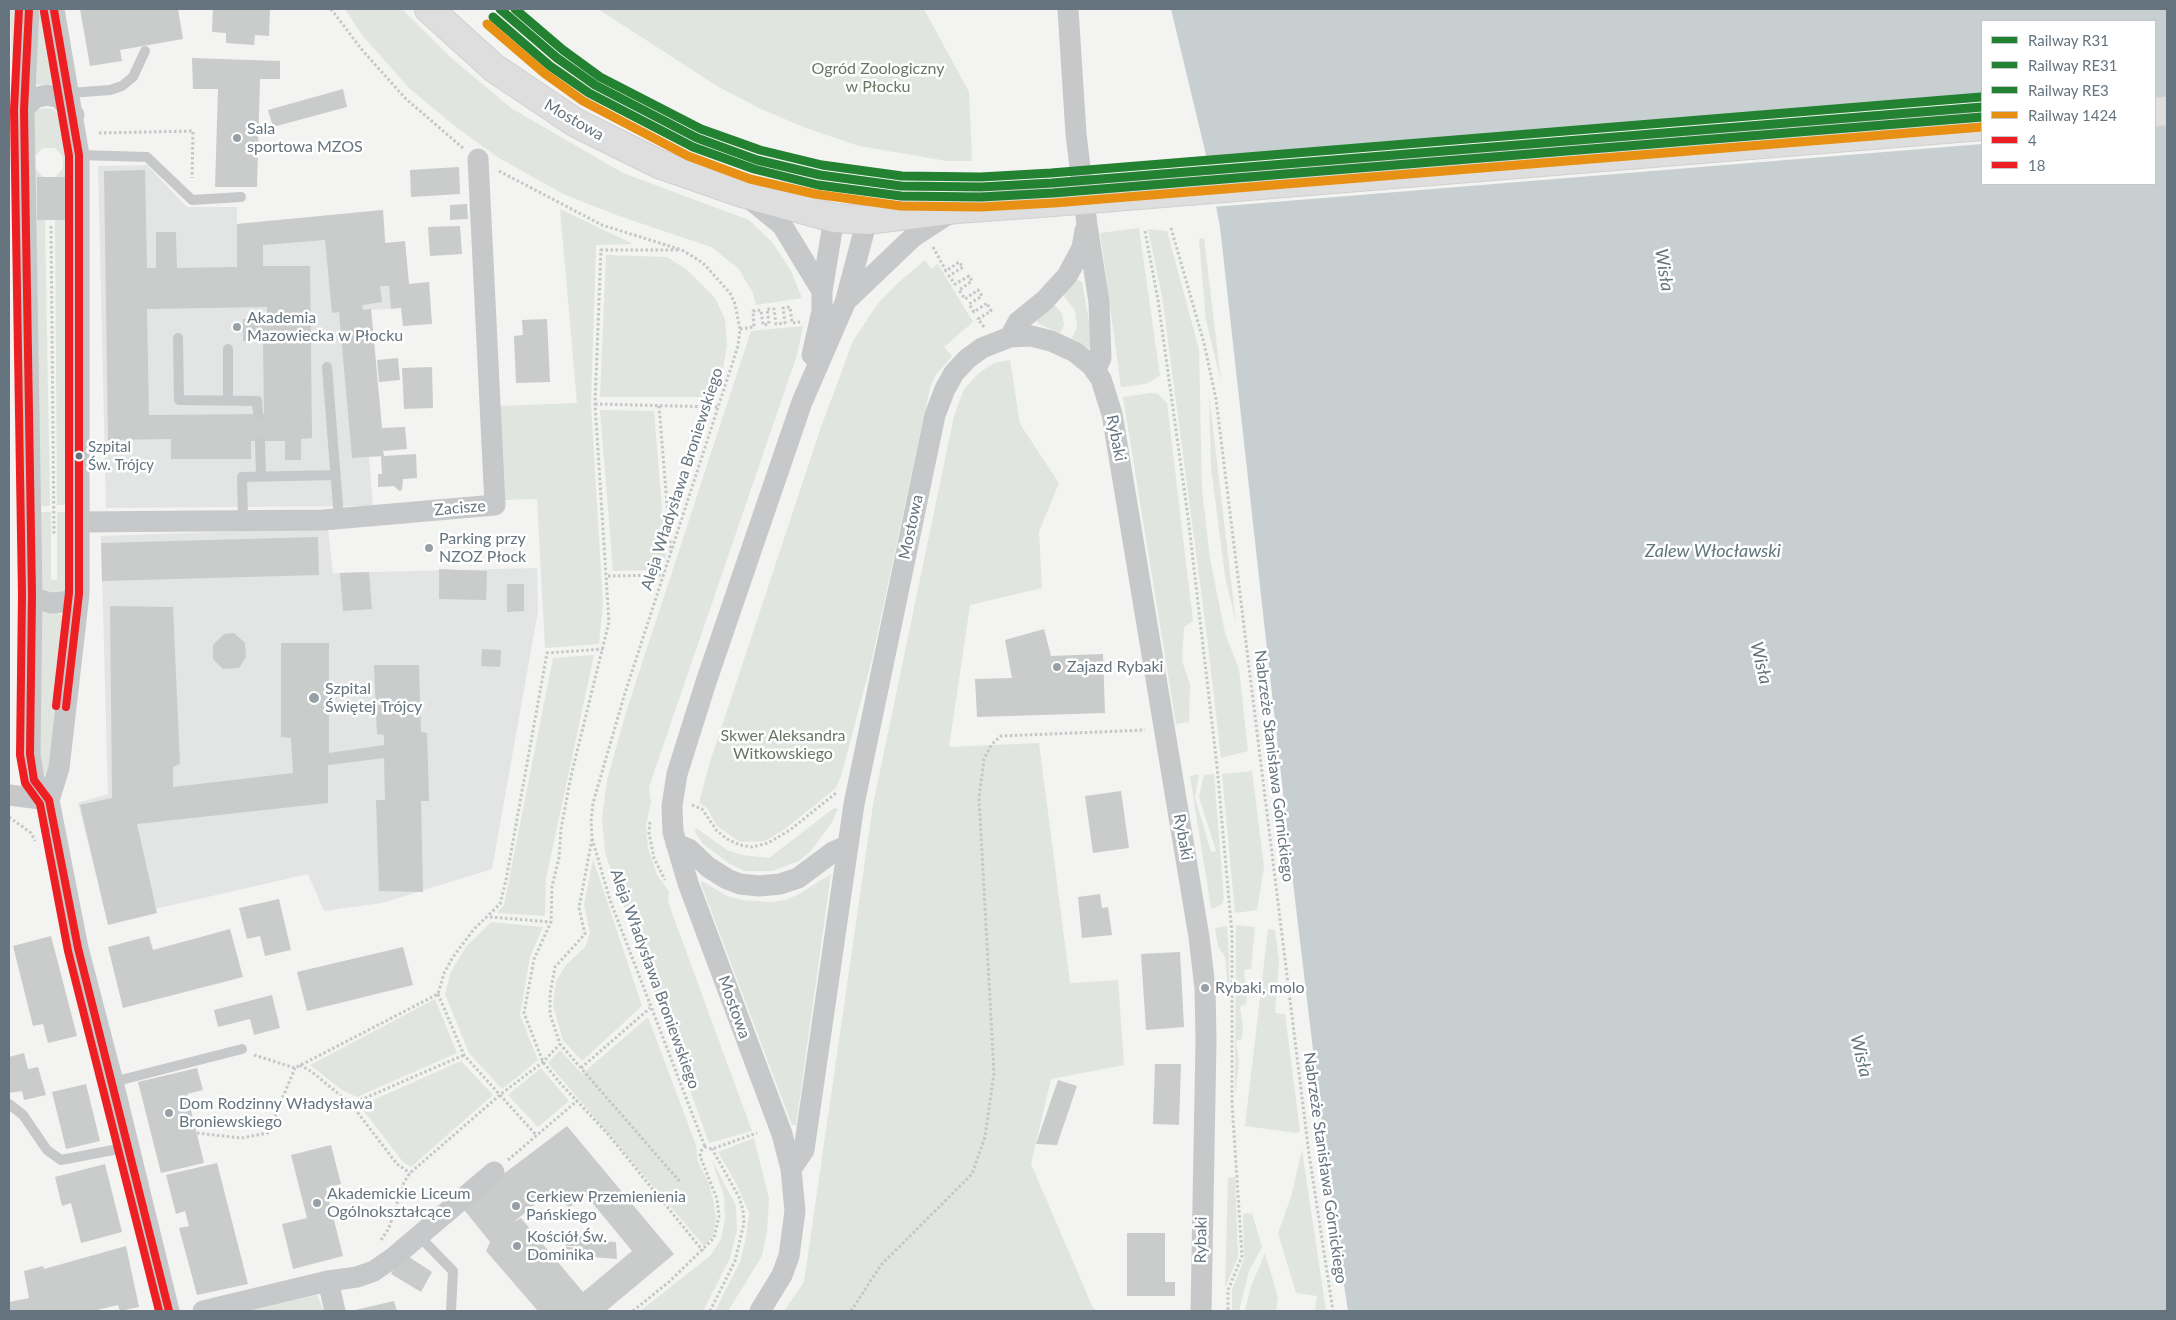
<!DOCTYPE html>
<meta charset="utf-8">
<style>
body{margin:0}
#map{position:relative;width:2176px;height:1320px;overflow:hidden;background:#f3f3f1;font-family:Lato,sans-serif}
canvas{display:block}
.frame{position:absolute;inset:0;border:10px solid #65747f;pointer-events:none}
.legend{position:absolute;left:1981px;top:20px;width:175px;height:165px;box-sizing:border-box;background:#fff;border:1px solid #c1c7cc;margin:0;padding:6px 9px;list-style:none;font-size:15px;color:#65747f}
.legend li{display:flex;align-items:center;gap:10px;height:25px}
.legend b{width:25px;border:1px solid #c1c7cc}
</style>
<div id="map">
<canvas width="2176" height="1320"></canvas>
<div class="frame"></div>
<ul class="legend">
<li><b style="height:6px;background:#238132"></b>Railway R31</li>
<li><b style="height:6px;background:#238132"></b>Railway RE31</li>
<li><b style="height:6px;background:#238132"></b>Railway RE3</li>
<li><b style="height:6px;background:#e89013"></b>Railway 1424</li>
<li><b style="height:6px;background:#ee1f23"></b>4</li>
<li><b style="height:6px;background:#ee1f23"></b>18</li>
</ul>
</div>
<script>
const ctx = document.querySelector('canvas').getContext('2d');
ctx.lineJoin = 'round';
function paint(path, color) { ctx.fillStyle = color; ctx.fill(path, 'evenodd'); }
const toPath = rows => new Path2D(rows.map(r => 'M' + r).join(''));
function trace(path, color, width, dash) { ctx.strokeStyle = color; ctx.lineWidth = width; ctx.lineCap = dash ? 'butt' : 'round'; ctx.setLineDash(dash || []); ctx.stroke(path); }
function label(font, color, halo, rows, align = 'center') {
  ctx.font = font + ' Lato,sans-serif'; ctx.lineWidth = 5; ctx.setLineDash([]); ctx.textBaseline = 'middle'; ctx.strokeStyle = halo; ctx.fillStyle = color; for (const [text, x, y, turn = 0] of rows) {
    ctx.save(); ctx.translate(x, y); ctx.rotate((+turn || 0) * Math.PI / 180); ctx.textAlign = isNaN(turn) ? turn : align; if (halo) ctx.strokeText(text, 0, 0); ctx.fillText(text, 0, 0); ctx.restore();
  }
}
paint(toPath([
 [147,165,187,207,237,207,237,224,383,210,391,309,371,310,384,456,369,457,373,506,106,508,98,166],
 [328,528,333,573,537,568,538,611,492,869,382,903,324,911,308,874,107,920,78,803,108,794,101,536]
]), '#e3e5e4');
paint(toPath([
 [10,9,17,9,14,104],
 [35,9,48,9,58,84,34,85],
 [345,9,402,9,449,56,511,108,623,173,749,220,772,242,791,271,802,298,756,305,753,293,738,268,711,247,619,216,563,194,499,158,456,127,409,88,362,35],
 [598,9,924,9,969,92,972,161,947,161,859,146,806,128,761,109,717,86],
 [45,108,53,109,59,115,64,126,69,155,71,505,57,505,55,220,65,220,65,177,55,177,63,168,63,157,55,148,43,148,35,156,35,168,43,177,37,177,37,220,45,220,50,506,35,506,33,116,39,109],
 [560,209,633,244,596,245,591,404,603,604,599,644,545,648,537,499,505,500,498,406,577,403],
 [1139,228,1160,376,1146,384,1121,387,1100,233],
 [1148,229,1167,231,1199,349,1202,489,1210,559,1225,633,1239,669,1248,751,1221,758,1207,636,1162,296],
 [1204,238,1221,381,1206,321,1199,239],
 [606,255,667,257,687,270,715,298,725,319,727,344,723,370,712,397,600,397],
 [925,260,931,269,938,264,973,322,944,347,952,356,935,376,930,388,872,659,842,773,836,788,785,829,765,841,740,842,717,826,707,808,699,803,710,762,821,427,853,341,879,302,898,283],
 [1076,279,1082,282,1093,344,1090,349,1072,338,1077,327,1075,310,1062,294],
 [1054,304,1062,314,1064,325,1060,333,1039,324,1036,320],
 [803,326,797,355,649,787,651,802,646,825,648,848,657,875,669,891,668,902,752,1131,709,1143,605,853,602,818,607,780,627,709,751,331],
 [1010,360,1020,424,1059,483,1039,532,1042,588,970,605,949,747,1039,743,1070,983,1118,980,1124,1065,1051,1079,1031,1164,1093,1308,1098,1311,784,1311,804,1282,873,805,954,416,964,389,979,373,994,363],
 [1151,393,1158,394,1167,403,1193,621,1184,627,1182,661,1190,684,1189,722,1176,724,1123,397],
 [1209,394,1236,623,1225,576,1211,467],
 [600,410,654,411,666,556,659,570,613,571],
 [36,512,51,512,51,580,57,580,57,512,71,512,68,588,64,592,47,593,40,588],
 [42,611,56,611,66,620,50,766,47,775,43,775,40,773,40,613],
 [594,655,546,879,545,916,497,913,504,905,553,658],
 [1252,771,1264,867,1257,910,1235,913,1222,774],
 [1199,774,1195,798,1211,852,1216,851,1199,797,1204,775,1214,774,1224,899,1222,904,1214,908,1211,908,1190,776],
 [834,808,838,809,832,822,811,851,799,861,772,871,744,871,730,864,703,844,695,832,696,828,727,850,742,855,769,858],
 [593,859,642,1006,582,1061,563,1040,553,1006,556,981,566,965,585,947,590,933,584,905],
 [831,874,796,1125,792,1125,701,884,702,881,727,896,742,900,771,902,786,900,799,894],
 [491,922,543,927,530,957,520,1015,538,1060,502,1089,469,1053,445,994,451,972,466,947],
 [1236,925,1255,927,1251,969,1244,970,1247,995,1246,1004,1240,1006,1243,1029,1242,1039,1236,1041,1239,1062,1235,1096],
 [1227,926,1229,957,1229,1000,1225,957,1218,946,1215,928],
 [1268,929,1275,930,1279,961,1275,1013,1285,1014,1300,1131,1297,1133,1245,1126],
 [435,999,457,1053,357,1097,342,1090,310,1065],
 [648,1017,696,1145,698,1162,708,1181,714,1203,716,1219,713,1236,704,1246,548,1063,560,1050,582,1074],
 [461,1061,493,1095,411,1167,403,1162,360,1106],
 [541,1068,569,1101,538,1127,508,1095],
 [754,1138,769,1199,767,1231,762,1256,728,1311,715,1311,740,1262,746,1238,749,1213,737,1185,718,1152],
 [1302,1150,1326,1310,1326,1311,1315,1311,1317,1296,1296,1293,1278,1233,1291,1197],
 [711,1158,736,1206,737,1230,730,1258,703,1311,640,1311,710,1256,721,1239,725,1219,724,1196],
 [1235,1177,1238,1257,1225,1288,1228,1178],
 [1252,1213,1262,1247,1249,1271,1239,1311,1232,1311,1232,1290,1244,1259,1243,1214],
 [1265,1253,1278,1297,1276,1311,1245,1311,1250,1289],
 [317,1295,324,1311,246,1311]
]), '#e1e5df');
paint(toPath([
 [1171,9,2167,9,2167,1311,1348,1311,1331,1200,1294,891,1220,227,1206,155],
 [1982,21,2155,21,2155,184,1982,184]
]), '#c7cfd1');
paint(toPath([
 [1982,100,1982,144,1213,207,1205,163]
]), '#f3f3f1');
paint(toPath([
 [80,9,178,9,183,39,120,50,122,61,90,66],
 [213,9,270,9,269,36,255,35,254,45,226,43,226,33,212,32],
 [192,58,280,61,280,79,260,79,257,187,215,187,218,89,193,89],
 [343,89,347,107,273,127,268,110],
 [459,167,460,194,411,197,410,170],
 [145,170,147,268,156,268,156,232,176,232,177,268,237,267,237,224,383,210,385,243,405,241,409,284,429,282,432,324,403,326,401,308,391,309,389,286,380,286,382,302,362,305,363,310,371,309,382,428,405,427,407,449,383,451,384,456,416,454,417,478,403,479,402,490,399,491,394,486,378,487,378,474,382,474,381,456,352,458,339,312,332,313,325,240,263,245,263,266,310,266,312,438,301,439,301,460,285,460,285,441,251,441,251,459,171,459,171,439,108,440,104,171],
 [267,307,267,319,243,319,243,341,263,341,264,414,149,415,147,309],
 [37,177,65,177,65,220,37,220],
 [467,204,468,219,450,220,450,205],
 [460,226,462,254,430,256,428,227],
 [547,319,550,382,516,383,514,336,523,335,522,320],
 [398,358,400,380,379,382,377,360],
 [432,367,433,408,404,409,402,368],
 [318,537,319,575,102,581,101,543],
 [439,569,487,571,486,600,439,599],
 [369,572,372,609,343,611,340,573],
 [507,584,524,584,524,611,507,612],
 [110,606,173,607,180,764,173,767,173,787,293,773,291,738,281,737,281,643,329,643,329,753,384,745,384,735,377,734,374,665,419,665,421,732,427,733,429,801,421,801,423,892,379,891,376,800,385,800,384,758,328,765,328,803,137,824,157,913,108,925,80,805,112,798],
 [1044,629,1051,656,1103,654,1105,713,977,717,975,679,1012,678,1005,640],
 [234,633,245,643,246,657,239,668,223,669,213,659,213,645,224,634],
 [482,649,501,650,500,667,481,666],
 [1121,791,1129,848,1093,853,1085,796],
 [1100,894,1102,908,1108,907,1112,935,1082,938,1078,897],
 [279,899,291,950,265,956,260,936,247,939,239,908],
 [230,929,243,977,123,1008,108,947,149,936,153,950],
 [51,936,77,1036,48,1043,43,1024,33,1026,13,946],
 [403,947,413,985,307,1011,297,972],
 [1180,952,1184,1027,1146,1030,1141,954],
 [272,995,280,1028,254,1035,250,1019,218,1027,214,1010],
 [24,1053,28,1069,38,1067,46,1095,24,1100,22,1091,9,1093,9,1057],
 [1155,1064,1181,1064,1179,1125,1153,1124],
 [197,1068,203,1090,187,1094,204,1163,161,1173,138,1082],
 [1058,1080,1077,1086,1057,1145,1036,1144],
 [86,1084,100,1141,66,1149,52,1092],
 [567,1126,674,1254,606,1311,538,1311,486,1251,490,1242,461,1206],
 [553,1189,569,1208,585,1194,632,1251,583,1292,521,1218,514,1222],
 [331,1145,341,1184,326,1188,343,1256,293,1269,282,1224,307,1218,291,1155],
 [217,1163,248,1284,197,1295,179,1228,189,1226,185,1211,176,1214,166,1175],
 [105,1164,122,1232,81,1243,71,1203,62,1206,55,1177],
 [566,1233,582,1234,582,1240,616,1242,617,1259,559,1254,566,1247,581,1248,581,1246,566,1246],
 [1127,1233,1165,1233,1165,1282,1175,1282,1175,1296,1127,1296],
 [126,1246,139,1307,120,1311,118,1305,93,1311,9,1311,9,1302,29,1298,24,1271,43,1266,44,1269],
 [403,1253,432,1272,421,1292,391,1274],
 [394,1301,397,1311,355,1311,355,1310]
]), '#cacbcb');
const secondary = toPath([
 [429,9,494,68,576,123,659,164,742,193,834,218,867,220,957,209,1053,202],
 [2155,112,2167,111]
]);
trace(secondary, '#d0d0d0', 30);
trace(toPath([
 [331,9,363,51,406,99,463,148],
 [99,133,193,131,192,178],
 [499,171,602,225,682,250,703,263,730,293,735,304,740,329,738,346,625,693,593,803,591,821,592,838,610,900,705,1147],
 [51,226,54,535],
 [1171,228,1204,343,1216,399,1309,1154,1333,1311],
 [1145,231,1158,300,1188,517,1217,766,1232,934,1232,1103,1242,1256,1228,1290,1228,1311],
 [933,247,946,271,959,262,963,267,949,276,955,284,969,276,972,281,959,290,965,299,978,290,982,296,969,304,974,312,987,303,991,311,978,319,984,327],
 [678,250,601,250,595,404,609,622,571,776,561,829,559,858,552,886,551,922,534,959,524,1013,543,1062,560,1083,607,1133,703,1251],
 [740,329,754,327,753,311,761,310,763,325,769,324,767,309,774,309,776,324,785,323,783,308,790,307,792,323,800,322],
 [595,404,718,407],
 [659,406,671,553],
 [608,576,664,575],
 [692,805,702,809,717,831,727,839,740,845,752,847,768,843,790,830,836,793],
 [9,817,31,833,35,841],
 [650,822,649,833,654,858,665,880],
 [592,839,579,908,585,934,555,967,550,994,550,1014,560,1044,681,1183],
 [490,917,551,922],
 [438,994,464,1055,537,1136],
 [254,1055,295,1068,438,994,444,973,453,957,474,929,500,904,506,880,547,653,603,649],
 [300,1065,312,1072,351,1104,397,1164,410,1173],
 [581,1068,650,1008],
 [351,1104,464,1055],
 [197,1133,241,1138,268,1133,295,1068],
 [508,1160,578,1100],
 [381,1240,389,1228,404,1182,410,1173,501,1094,543,1062,560,1044],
 [633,1311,670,1281,714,1238,719,1216,717,1199,700,1156,701,1151,705,1147,712,1149,757,1133],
 [710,1311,735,1261,744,1223,743,1210,739,1197,712,1149],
 [851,1311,881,1265,972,1174,985,1137,994,1073,979,798,984,759,992,744,1001,736,1145,730]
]), '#c5c6c6', 3, [2.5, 2.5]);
trace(toPath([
 [69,93,110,90,122,86,133,77,145,51],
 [79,155,147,157,192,200,241,197],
 [178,338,179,400,257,401,258,414],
 [327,367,339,519],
 [228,401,228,349],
 [260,441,261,476],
 [243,521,242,477,336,475],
 [113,1082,242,1049],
 [9,1104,23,1115,47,1150,61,1160,129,1147],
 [419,1236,453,1271,451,1311]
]), '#c7c8c9', 10);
trace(toPath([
 [29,9,24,110,32,595,30,754,34,780,49,800,78,948,113,1082,169,1311],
 [1068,9,1076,134,1087,225,1099,302,1101,358,1095,371],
 [24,110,34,98,47,95,60,98,74,115],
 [750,199,782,225,822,291],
 [845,302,913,237,953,211],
 [1010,337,1018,322,1044,301,1067,276,1082,248,1085,230],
 [812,355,822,311,822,291,834,218],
 [79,522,323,520,495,505,478,159],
 [32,595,37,599,51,603,65,602,79,594],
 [9,795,49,800],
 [49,800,59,768,79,594,79,155,54,9],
 [676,844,689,849,708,867,727,879,740,884,759,886,780,884,798,878,833,852,847,846],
 [791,1169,804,1150,854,804,935,415,945,389,954,373,967,359,982,348,1010,337,1031,336,1051,341,1075,352,1091,365,1101,379,1112,414,1199,937,1205,988,1206,1041,1201,1311],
 [328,1281,335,1311],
 [203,1311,328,1281,357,1277,374,1271,394,1257,494,1172],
 [760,1311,782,1275,789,1256,795,1211,791,1169,782,1134,688,883,673,832,672,806,677,774,706,682,802,402,845,303,867,220]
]), '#c7c8c9', 21);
trace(secondary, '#dddedd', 28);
const secondaryBridge = toPath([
 [1053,202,1982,126]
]);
trace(secondaryBridge, '#d0d0d0', 30, []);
trace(secondaryBridge, '#dddedd', 28);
trace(toPath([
 [29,9,24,110,32,595,30,754,34,780,49,800,78,948,169,1311],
 [54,10,79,155,79,594,66,707]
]), '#ee1f23', 8);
trace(toPath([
 [19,9,14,110,22,595,20,755,25,783,40,804,68,951,159,1311],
 [44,12,69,156,69,593,56,706]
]), '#ee1f23', 8);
trace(toPath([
 [500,9,557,58,595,85,697,138,757,160,820,175,901,186,981,187,1052,183,1982,107]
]), '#238132', 9);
trace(toPath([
 [493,17,550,66,589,93,693,147,754,169,818,185,901,196,981,197,1053,193,1982,117]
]), '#238132', 9);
trace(toPath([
 [515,9,563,50,600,77,701,129,760,150,822,165,902,176,981,177,1051,173,1981,97]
]), '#238132', 9);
trace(toPath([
 [487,24,544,73,583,101,688,156,750,179,815,194,901,206,981,207,1054,203,1982,127]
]), '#e89013', 9);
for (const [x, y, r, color] of [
 [237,138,5,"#97a0a7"],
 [237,327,5,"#97a0a7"],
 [79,456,4.5,"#65747f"],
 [429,548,5,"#97a0a7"],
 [1057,667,5,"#97a0a7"],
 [314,698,6,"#97a0a7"],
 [1205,988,5,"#97a0a7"],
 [169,1113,5,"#97a0a7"],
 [317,1203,5,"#97a0a7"],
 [516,1206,5,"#97a0a7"],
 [517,1246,5,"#97a0a7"]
]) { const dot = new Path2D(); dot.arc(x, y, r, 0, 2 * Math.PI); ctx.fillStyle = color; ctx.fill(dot); trace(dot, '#fff', 2); }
label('15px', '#65747f', '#fff', [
 ["Szpital",88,447],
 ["Św. Trójcy",88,465]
], 'left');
label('16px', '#687763', '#fff', [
 ["Ogród Zoologiczny",878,69],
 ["w Płocku",878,87],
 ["Skwer Aleksandra",783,736],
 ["Witkowskiego",783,754]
]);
label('16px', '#65747f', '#fff', [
 ["Mostowa",574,120,30],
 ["Rybaki",1116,438,79],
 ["Aleja Władysława Broniewskiego",682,479,-72],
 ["Zacisze",460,508,-5],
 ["Mostowa",911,527,-78],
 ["Nabrzeże Stanisława Górnickiego",1274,766,83],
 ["Rybaki",1183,837,80],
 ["Aleja Władysława Broniewskiego",655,979,70],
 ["Mostowa",734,1007,70],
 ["Nabrzeże Stanisława Górnickiego",1325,1168,82],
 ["Rybaki",1201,1240,-89]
]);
label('16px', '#65747f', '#fff', [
 ["Sala",247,129],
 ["sportowa MZOS",247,147],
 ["Akademia",247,318],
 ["Mazowiecka w Płocku",247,336],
 ["Parking przy",439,539],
 ["NZOZ Płock",439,557],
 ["Zajazd Rybaki",1067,667],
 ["Szpital",325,689],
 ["Świętej Trójcy",325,707],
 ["Rybaki, molo",1215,988],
 ["Dom Rodzinny Władysława",179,1104],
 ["Broniewskiego",179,1122],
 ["Akademickie Liceum",327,1194],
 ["Ogólnokształcące",327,1212],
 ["Cerkiew Przemienienia",526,1197],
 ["Pańskiego",526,1215],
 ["Kościół Św.",527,1237],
 ["Dominika",527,1255]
], 'left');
label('italic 18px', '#61767d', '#fff', [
 ["Wisła",1664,270,81],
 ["Zalew Włocławski",1713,551],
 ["Wisła",1761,663,76],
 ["Wisła",1861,1056,76]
]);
</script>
